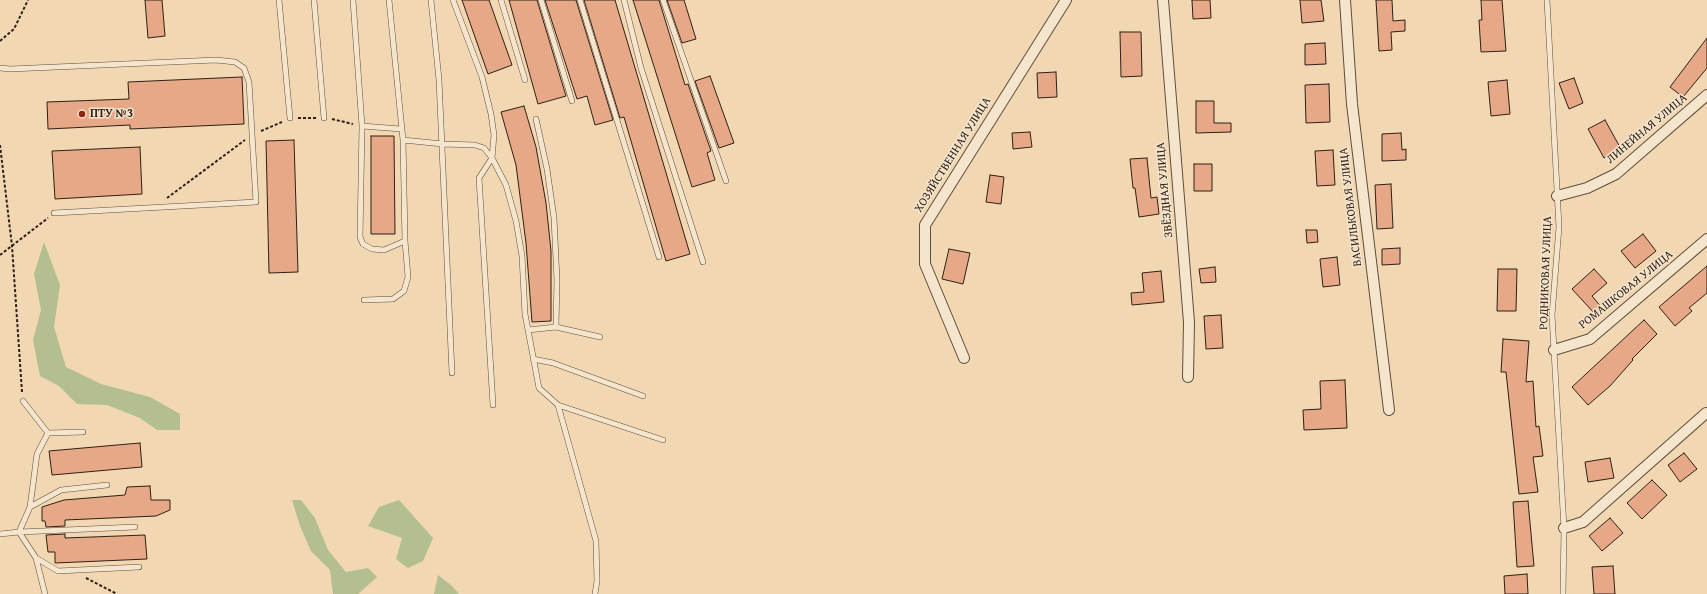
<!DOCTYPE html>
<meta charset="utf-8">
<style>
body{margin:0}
canvas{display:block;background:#f1d7b2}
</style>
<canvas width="1707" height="594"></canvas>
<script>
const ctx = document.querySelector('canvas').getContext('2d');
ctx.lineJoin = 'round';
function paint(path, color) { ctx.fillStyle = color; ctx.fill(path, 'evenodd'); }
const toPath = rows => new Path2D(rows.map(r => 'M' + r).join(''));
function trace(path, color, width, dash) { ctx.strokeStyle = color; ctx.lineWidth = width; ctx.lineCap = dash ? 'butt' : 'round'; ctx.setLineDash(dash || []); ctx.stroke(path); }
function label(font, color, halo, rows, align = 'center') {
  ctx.font = font + ' "Gentium Book Plus",serif'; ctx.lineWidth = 3; ctx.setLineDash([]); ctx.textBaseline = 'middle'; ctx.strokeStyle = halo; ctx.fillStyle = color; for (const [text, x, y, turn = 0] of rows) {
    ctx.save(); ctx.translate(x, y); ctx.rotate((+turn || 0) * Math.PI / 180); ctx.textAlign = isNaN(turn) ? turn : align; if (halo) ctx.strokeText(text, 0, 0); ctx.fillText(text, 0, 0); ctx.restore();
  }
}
paint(toPath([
 [44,242,60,285,54,327,66,367,101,384,150,397,180,414,180,430,157,430,140,418,107,405,77,404,59,386,40,376,33,340,41,310,34,274],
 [292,500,301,500,315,518,328,550,346,572,368,568,377,577,358,594,333,594,330,570,311,551,300,526],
 [399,500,433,538,423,561,408,568,396,559,402,538,368,526,379,507],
 [438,575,452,586,459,594,434,594]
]), '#b3bf91');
const building = toPath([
 [145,0,162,0,165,36,148,38,145,0],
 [462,0,489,0,512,65,488,74,462,0],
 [509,0,537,0,566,96,538,104,509,0],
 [545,0,576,0,613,120,595,125,587,96,577,99,545,0],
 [584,0,615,0,690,254,666,261,624,117,620,118,584,0],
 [633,0,659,0,685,85,688,84,711,151,707,153,715,180,692,187,633,0],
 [667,0,684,0,696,39,682,43,667,0],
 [1192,0,1210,0,1211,18,1193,19,1192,0],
 [1300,0,1321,0,1324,21,1302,23,1300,0],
 [1376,0,1392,0,1393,21,1405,20,1405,31,1391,32,1392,50,1379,51,1376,0],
 [1481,0,1502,0,1506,51,1481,52,1479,20,1482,20,1481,0],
 [1120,32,1141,32,1142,76,1121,77,1120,32],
 [1707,38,1707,68,1683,97,1670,87,1707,38],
 [1325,43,1326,64,1305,65,1305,44,1325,43],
 [1056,72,1057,97,1038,98,1037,73,1056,72],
 [710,76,734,143,719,148,695,81,710,76],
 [242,77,244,124,130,129,130,125,48,129,47,102,129,99,128,82,242,77],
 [1574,78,1583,103,1569,109,1559,83,1574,78],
 [1507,80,1510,114,1491,116,1488,82,1507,80],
 [1329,84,1330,122,1306,123,1305,85,1329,84],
 [1196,101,1214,101,1214,123,1231,123,1231,132,1196,133,1196,101],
 [524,106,536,147,546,203,551,251,551,321,532,322,526,243,516,165,501,112,524,106],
 [1605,120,1621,149,1604,158,1588,129,1605,120],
 [1030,132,1032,147,1013,149,1012,133,1030,132],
 [1401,133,1402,150,1406,149,1406,160,1382,161,1382,134,1401,133],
 [371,136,394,136,395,234,371,234,371,136],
 [294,140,298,272,269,273,266,141,294,140],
 [140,147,142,194,55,199,52,151,140,147],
 [1333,150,1335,185,1317,186,1315,151,1333,150],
 [1147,158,1151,198,1157,197,1159,214,1139,217,1135,188,1133,188,1130,159,1147,158],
 [1194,164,1212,164,1212,191,1194,191,1194,164],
 [990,175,1004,177,1001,204,986,202,990,175],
 [1391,184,1393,228,1377,229,1375,185,1391,184],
 [1306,230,1317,230,1318,242,1307,243,1306,230],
 [1643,234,1656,251,1635,268,1621,251,1643,234],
 [1400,248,1400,264,1382,265,1382,249,1400,248],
 [949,249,970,253,963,284,942,279,949,249],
 [1337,257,1340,285,1323,287,1320,259,1337,257],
 [1707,266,1707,293,1689,308,1692,311,1675,326,1659,307,1707,266],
 [1215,267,1216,282,1201,283,1199,269,1215,267],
 [1498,269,1517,269,1516,311,1497,311,1498,269],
 [1594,269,1607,283,1592,296,1602,308,1595,314,1572,289,1594,269],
 [1161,271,1164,302,1132,305,1131,293,1144,292,1142,273,1161,271],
 [1221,315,1223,348,1206,349,1204,316,1221,315],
 [1644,320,1657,334,1632,359,1633,360,1610,386,1588,405,1572,387,1644,320],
 [1503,339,1529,341,1526,382,1533,381,1536,427,1539,426,1543,456,1533,457,1538,492,1519,494,1506,372,1501,372,1503,339],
 [1345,380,1347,428,1304,430,1303,410,1321,409,1320,381,1345,380],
 [140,443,142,467,52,475,49,451,140,443],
 [1684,453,1697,469,1680,482,1668,465,1684,453],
 [1610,458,1614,478,1588,482,1585,462,1610,458],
 [1652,480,1667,495,1642,519,1627,503,1652,480],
 [150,486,151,500,170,500,170,510,156,516,65,520,65,526,46,527,45,521,42,521,42,507,64,500,125,495,127,487,150,486],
 [1528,501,1534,566,1517,567,1513,502,1528,501],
 [1610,518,1623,533,1602,551,1589,536,1610,518],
 [65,534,65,538,145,535,147,559,55,563,55,552,48,552,46,535,65,534],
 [1613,566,1615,594,1594,594,1592,567,1613,566],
 [1527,574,1528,594,1505,594,1504,576,1527,574]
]);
paint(building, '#e7a887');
trace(building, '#2f2016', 1);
const service = toPath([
 [279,0,290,118],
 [314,0,324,118],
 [353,0,362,126,401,129],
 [431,0,439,80,452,373],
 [453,0,482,77,491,114,494,135,492,158,479,178,493,405],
 [501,0,525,80],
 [541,0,572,101],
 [580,0,659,257],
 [624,0,641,68,703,262],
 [663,0,726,181],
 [1547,0,1559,227,1552,315,1564,528,1563,594],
 [0,68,10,69,216,60,235,62,244,68,249,82,256,202,54,213],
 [536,119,547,169,554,218,557,280,556,327],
 [362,126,360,237,363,244,372,249,384,250,405,241],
 [403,140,443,144,475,145,484,148,492,158,506,185,516,221,522,256,525,314,539,388,558,405,596,541,597,581,595,594],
 [364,300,393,299,404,291,408,277,405,241,403,140,389,0],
 [528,330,556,327,600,337],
 [533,359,553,363,643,396],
 [558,405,663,440],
 [48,433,83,432],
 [30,507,61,490,107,485],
 [19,532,135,527],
 [19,532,36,558,45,594],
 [0,534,19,532,30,507,37,454,48,433,23,401],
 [36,558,58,571,139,567]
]);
const minor = toPath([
 [1163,0,1189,322,1188,377],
 [1345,0,1352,104,1389,410],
 [1557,196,1587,188,1616,174,1707,95],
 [1554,350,1590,339,1707,239],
 [964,358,925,264,925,225,1066,0],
 [1564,528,1583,522,1706,413]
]);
trace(service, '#604e3d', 6);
trace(minor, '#604e3d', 12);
trace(toPath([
 [0,41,14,29,28,0],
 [298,118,316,118],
 [332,119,353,124],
 [261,131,282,122],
 [0,145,12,246,22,392],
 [167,198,245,140],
 [0,255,48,218],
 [86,578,117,594]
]), '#2f2016', 2, [3, 2]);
trace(service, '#f6e5cd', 5);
trace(minor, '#f6e5cd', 10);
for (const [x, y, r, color] of [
 [82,114,4,"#8f2418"]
]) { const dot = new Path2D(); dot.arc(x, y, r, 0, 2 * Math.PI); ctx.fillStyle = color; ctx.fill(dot); trace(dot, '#f6e5cd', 1.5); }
label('bold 12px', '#2f2016', '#f6e5cd', [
 ["ПТУ №3",90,114]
], 'left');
label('12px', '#2f2016', '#f6e5cd', [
 ["ЛИНЕЙНАЯ УЛИЦА",1647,129,-40],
 ["ХОЗЯЙСТВЕННАЯ УЛИЦА",953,155,-58],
 ["ЗВЁЗДНАЯ УЛИЦА",1165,190,-95],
 ["ВАСИЛЬКОВАЯ УЛИЦА",1351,207,-97],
 ["РОДНИКОВАЯ УЛИЦА",1546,273,-88],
 ["РОМАШКОВАЯ УЛИЦА",1626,290,-39]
]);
</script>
